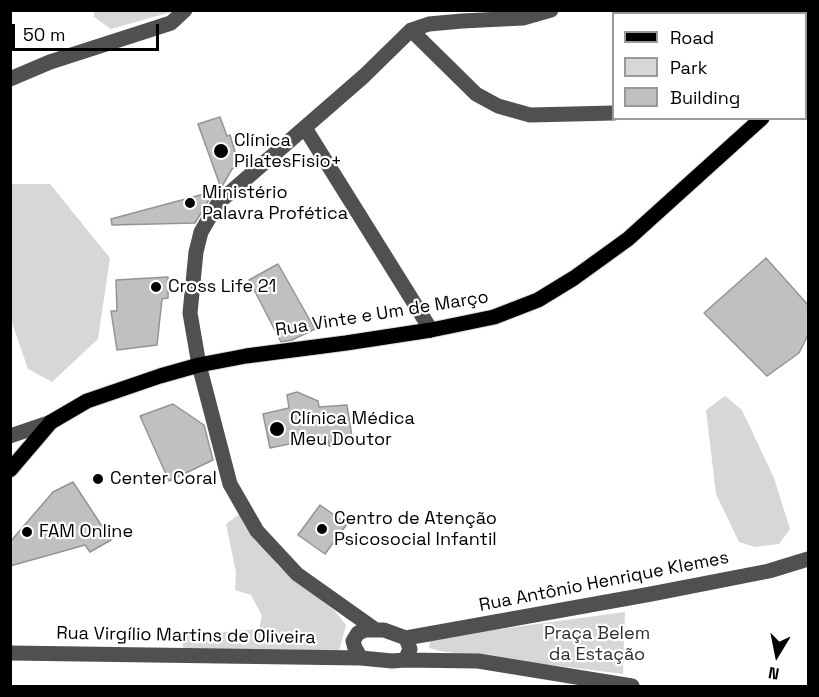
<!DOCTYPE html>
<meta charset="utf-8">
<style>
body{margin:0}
#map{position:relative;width:819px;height:697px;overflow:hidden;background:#fff;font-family:"Space Grotesk",sans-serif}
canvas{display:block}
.frame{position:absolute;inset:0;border:12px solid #000;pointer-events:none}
.legend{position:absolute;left:612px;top:12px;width:195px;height:108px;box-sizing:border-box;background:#fff;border:2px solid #999;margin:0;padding:8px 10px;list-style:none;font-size:18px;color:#000}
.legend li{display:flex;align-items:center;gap:12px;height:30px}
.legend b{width:30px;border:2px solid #999}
.north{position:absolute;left:747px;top:625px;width:60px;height:60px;-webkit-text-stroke:4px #fff;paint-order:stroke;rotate:190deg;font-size:16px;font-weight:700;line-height:24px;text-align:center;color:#000}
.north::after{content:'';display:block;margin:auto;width:21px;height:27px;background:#000;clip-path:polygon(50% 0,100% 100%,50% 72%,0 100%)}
.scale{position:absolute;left:12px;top:24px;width:147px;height:27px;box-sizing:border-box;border:3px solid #000;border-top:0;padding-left:8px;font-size:18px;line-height:21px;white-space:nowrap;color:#000;-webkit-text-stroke:4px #fff;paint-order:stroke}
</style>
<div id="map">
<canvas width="819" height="697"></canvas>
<div class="frame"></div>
<ul class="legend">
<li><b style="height:8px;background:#000"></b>Road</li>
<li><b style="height:16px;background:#d7d7d7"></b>Park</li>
<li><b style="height:16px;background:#c0c0c0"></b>Building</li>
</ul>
<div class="north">N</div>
<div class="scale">50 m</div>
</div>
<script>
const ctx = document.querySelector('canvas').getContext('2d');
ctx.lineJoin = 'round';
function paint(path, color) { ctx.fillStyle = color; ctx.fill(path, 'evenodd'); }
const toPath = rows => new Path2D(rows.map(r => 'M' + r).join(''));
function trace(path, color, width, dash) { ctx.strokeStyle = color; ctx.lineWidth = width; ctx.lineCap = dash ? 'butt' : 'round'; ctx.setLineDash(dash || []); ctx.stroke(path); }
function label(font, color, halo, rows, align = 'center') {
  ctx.font = font + ' "Space Grotesk",sans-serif'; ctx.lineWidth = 4.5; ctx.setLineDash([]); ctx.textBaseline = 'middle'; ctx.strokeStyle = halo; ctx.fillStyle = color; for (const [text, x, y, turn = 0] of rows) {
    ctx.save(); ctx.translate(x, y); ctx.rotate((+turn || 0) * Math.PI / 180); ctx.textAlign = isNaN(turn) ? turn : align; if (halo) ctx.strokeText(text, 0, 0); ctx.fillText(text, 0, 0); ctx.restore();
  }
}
paint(toPath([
 [94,11,94,10,173,11,171,12,111,29,94,17],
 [11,184,50,184,110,258,98,339,52,382,28,369,11,320],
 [725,396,742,410,774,478,790,529,779,544,755,547,739,542,716,494,706,410],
 [241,513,278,566,335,611,346,625,339,651,184,651,181,636,259,629,262,616,251,595,235,590,236,572,226,524],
 [625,612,623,674,439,651,429,648,430,641,434,638]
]), '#d7d7d7');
const building = toPath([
 [220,117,227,136,230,135,239,165,232,169,221,188,198,124,220,117],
 [219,190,210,198,195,223,112,225,111,219,219,190],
 [766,258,808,305,808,335,799,353,767,376,704,313,766,258],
 [278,264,315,329,292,340,281,342,249,280,278,264],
 [168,277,168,298,162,299,157,345,117,350,111,311,117,311,116,280,168,277],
 [297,392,318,401,319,407,347,405,353,443,329,446,328,440,303,441,270,448,263,414,289,408,287,395,297,392],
 [173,404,204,425,213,460,169,481,140,416,173,404],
 [73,482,111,540,90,552,85,545,10,566,10,542,53,492,73,482],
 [320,505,347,524,325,554,298,535,320,505]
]);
paint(building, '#c0c0c0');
trace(building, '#949494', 1.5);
const major = toPath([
 [806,81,808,79],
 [10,470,51,422,87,401,160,376,199,365,246,356,346,343,431,330,494,317,538,300,574,278,628,239,762,118]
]);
trace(major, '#dbdbdb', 17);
trace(toPath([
 [411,30,476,94,498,106,530,115,614,113],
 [10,79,50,62,171,23,185,10],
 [305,128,431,330],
 [10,436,51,422],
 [365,630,384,630,406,638,410,649,405,660,392,661,361,658,355,648,353,641,358,633,365,630],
 [376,630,297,574,257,531,230,484,199,365,190,313,196,252,201,232,218,203,364,76,411,30,429,24,462,21,523,18,551,10],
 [406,638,651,594,769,571,808,559],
 [10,653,361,658],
 [405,660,478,661,632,686]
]), '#505050', 15);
trace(major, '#000', 15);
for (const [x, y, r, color] of [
 [221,151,8,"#000"],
 [190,203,6,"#000"],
 [156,287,6,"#000"],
 [277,429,8,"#000"],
 [98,479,6,"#000"],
 [322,529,6,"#000"],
 [27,532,6,"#000"]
]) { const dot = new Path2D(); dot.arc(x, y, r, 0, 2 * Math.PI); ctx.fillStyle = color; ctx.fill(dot); trace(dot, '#fff', 2); }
label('18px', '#000', '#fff', [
 ["Clínica",234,141],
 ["PilatesFisio+",234,162],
 ["Ministério",202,193],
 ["Palavra Profética",202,214],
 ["Cross Life 21",168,287],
 ["Clínica Médica",290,419],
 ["Meu Doutor",290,440],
 ["Center Coral",110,479],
 ["Centro de Atenção",334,519],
 ["Psicosocial Infantil",334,540],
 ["FAM Online",39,532]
], 'left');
label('18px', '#000', '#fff', [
 ["Rua Vinte e Um de Março",382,314,-9],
 ["Rua Antônio Henrique Klemes",604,582,-11],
 ["Rua Virgílio Martins de Oliveira",186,636,1]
]);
label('18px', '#2e2e2e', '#fff', [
 ["Praça Belem",597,634],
 ["da Estação",597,655]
]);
</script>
